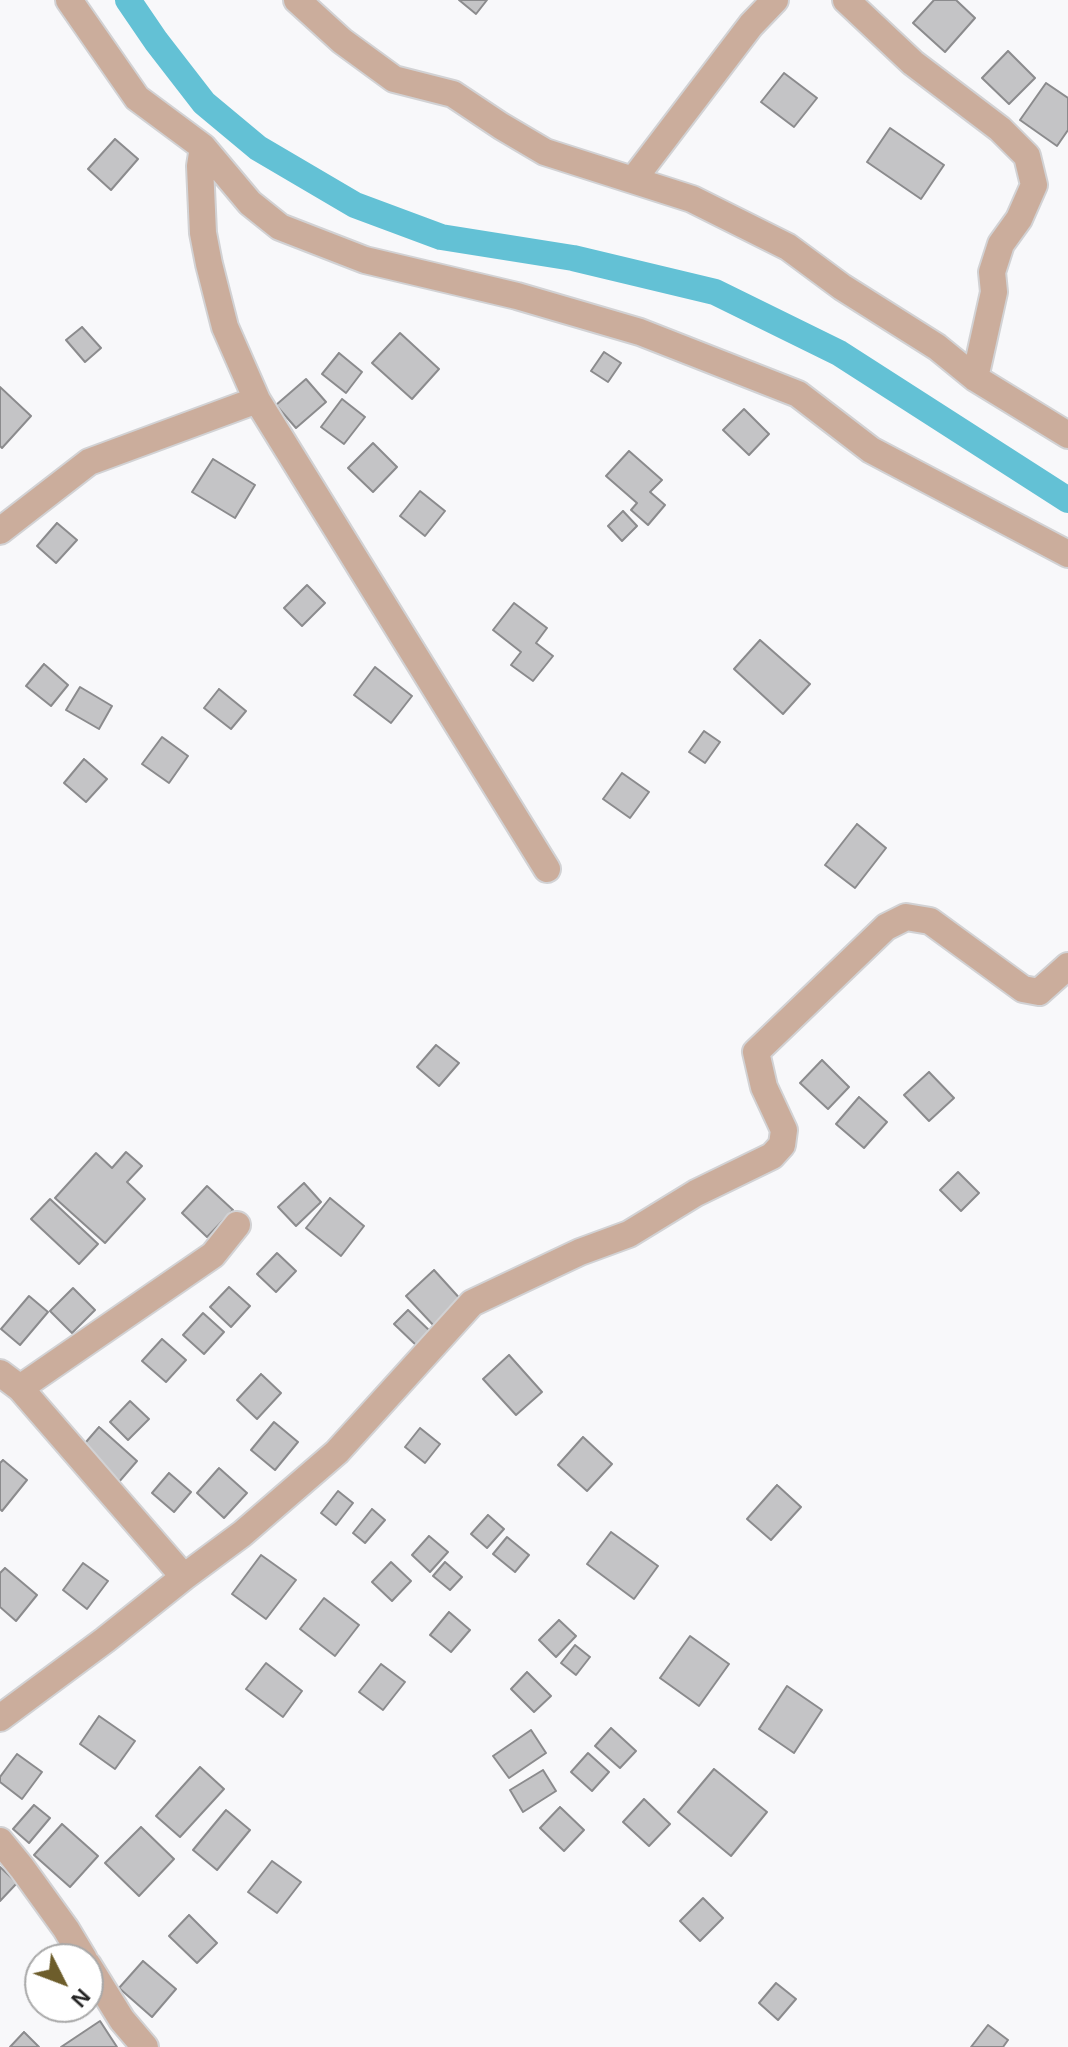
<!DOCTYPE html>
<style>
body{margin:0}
#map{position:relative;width:1068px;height:2047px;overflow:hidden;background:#f8f8fa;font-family:Arial,sans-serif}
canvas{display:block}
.north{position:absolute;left:24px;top:1943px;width:80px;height:80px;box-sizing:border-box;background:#fff;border:2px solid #a8a8a8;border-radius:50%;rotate:132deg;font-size:22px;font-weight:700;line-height:32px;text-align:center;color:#252525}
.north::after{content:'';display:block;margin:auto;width:28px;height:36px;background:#6d5d2b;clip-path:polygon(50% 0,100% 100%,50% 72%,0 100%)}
</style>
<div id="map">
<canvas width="1068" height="2047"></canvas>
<div class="north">N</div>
</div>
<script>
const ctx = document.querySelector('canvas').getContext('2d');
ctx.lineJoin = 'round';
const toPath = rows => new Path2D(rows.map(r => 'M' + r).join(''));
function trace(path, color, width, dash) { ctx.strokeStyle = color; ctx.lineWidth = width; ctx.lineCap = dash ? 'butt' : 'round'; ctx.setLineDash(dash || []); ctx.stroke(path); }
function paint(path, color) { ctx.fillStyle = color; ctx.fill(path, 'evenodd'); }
trace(toPath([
 [128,0,156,41,204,103,258,148,355,205,441,237,573,258,715,292,839,353,1068,500]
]), '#63c1d5', 26);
const building = toPath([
 [459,0,487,0,476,14,459,0],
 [934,0,956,0,975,18,945,52,913,23,934,0],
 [1008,51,1035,78,1009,104,982,78,1008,51],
 [784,73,817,98,794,127,761,102,784,73],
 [1046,83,1068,98,1068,130,1057,146,1020,120,1046,83],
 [890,128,944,165,921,199,867,162,890,128],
 [115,139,138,159,111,190,88,169,115,139],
 [82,327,101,348,85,362,66,340,82,327],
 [400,333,439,369,412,399,372,363,400,333],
 [604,352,621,363,608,382,591,371,604,352],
 [339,353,362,372,346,393,322,374,339,353],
 [306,379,326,402,296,428,276,405,306,379],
 [0,387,31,416,2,448,0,446,0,387],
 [342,399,365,417,344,444,321,427,342,399],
 [744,409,769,434,749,455,723,430,744,409],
 [373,443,397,467,373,492,348,468,373,443],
 [629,451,662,480,650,492,665,505,648,525,631,510,637,503,606,476,629,451],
 [213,459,255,485,235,518,192,492,213,459],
 [420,491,445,511,425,536,400,516,420,491],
 [623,511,637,526,622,541,608,526,623,511],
 [57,523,77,540,56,563,37,546,57,523],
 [307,585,325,603,302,626,284,608,307,585],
 [514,603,547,628,536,643,553,656,533,681,511,665,521,652,493,630,514,603],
 [760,640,810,684,783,714,734,669,760,640],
 [44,664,68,685,51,706,26,686,44,664],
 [375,667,412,696,391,723,354,695,375,667],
 [80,687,112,706,99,729,66,710,80,687],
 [219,689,246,711,231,729,204,708,219,689],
 [704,731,720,742,705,763,689,752,704,731],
 [162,737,188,756,169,783,142,764,162,737],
 [84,759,107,779,86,802,64,783,84,759],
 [622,773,649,792,630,818,603,799,622,773],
 [857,824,886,848,855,888,825,865,857,824],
 [436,1045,459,1063,439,1086,417,1067,436,1045],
 [822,1060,849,1087,828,1109,800,1083,822,1060],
 [929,1072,954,1098,929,1121,904,1095,929,1072],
 [859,1097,887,1122,864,1148,836,1124,859,1097],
 [126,1152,142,1166,127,1182,145,1199,105,1243,55,1198,96,1153,112,1168,126,1152],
 [958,1172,979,1193,961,1211,940,1190,958,1172],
 [304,1183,321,1202,296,1226,278,1207,304,1183],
 [207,1186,233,1210,207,1237,182,1213,207,1186],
 [330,1198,364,1226,341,1256,306,1228,330,1198],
 [50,1199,98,1244,79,1264,31,1219,50,1199],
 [277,1253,296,1271,276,1292,257,1274,277,1253],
 [434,1270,463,1302,435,1327,406,1296,434,1270],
 [229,1287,250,1306,231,1327,210,1307,229,1287],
 [73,1288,95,1310,72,1333,50,1311,73,1288],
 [29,1296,48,1312,20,1345,1,1329,29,1296],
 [408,1310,431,1332,417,1346,394,1324,408,1310],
 [203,1313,224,1332,204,1354,183,1335,203,1313],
 [162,1339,186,1360,166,1382,142,1361,162,1339],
 [509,1355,542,1392,516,1415,483,1379,509,1355],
 [261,1374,281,1393,257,1419,237,1400,261,1374],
 [130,1401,149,1419,128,1440,110,1422,130,1401],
 [274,1422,298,1442,275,1470,251,1450,274,1422],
 [99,1427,137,1461,118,1483,80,1449,99,1427],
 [420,1428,440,1444,425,1463,405,1447,420,1428],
 [583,1437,612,1464,587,1491,558,1465,583,1437],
 [3,1460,27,1480,2,1511,0,1509,0,1463,3,1460],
 [219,1468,247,1493,224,1518,197,1493,219,1468],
 [169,1473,191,1492,174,1512,152,1493,169,1473],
 [777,1485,801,1507,771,1540,747,1519,777,1485],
 [338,1491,353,1503,336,1525,321,1513,338,1491],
 [372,1509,385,1520,365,1543,353,1533,372,1509],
 [488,1515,504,1529,487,1548,471,1534,488,1515],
 [611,1532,658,1566,634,1599,587,1564,611,1532],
 [429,1536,448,1552,430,1572,412,1555,429,1536],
 [507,1537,529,1555,515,1572,493,1554,507,1537],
 [261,1555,296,1580,266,1619,232,1594,261,1555],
 [391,1562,411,1581,392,1601,372,1582,391,1562],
 [445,1562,462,1577,450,1590,433,1576,445,1562],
 [83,1563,108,1581,87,1609,63,1590,83,1563],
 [5,1568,37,1595,16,1621,0,1607,0,1573,5,1568],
 [324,1598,359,1625,335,1656,300,1629,324,1598],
 [449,1612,470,1630,451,1652,430,1635,449,1612],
 [559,1620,576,1636,556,1657,539,1640,559,1620],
 [690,1636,729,1664,699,1706,660,1678,690,1636],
 [575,1645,590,1657,576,1675,561,1663,575,1645],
 [266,1663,302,1691,283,1717,246,1689,266,1663],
 [381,1664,405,1682,383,1710,359,1692,381,1664],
 [527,1672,551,1696,534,1712,511,1689,527,1672],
 [787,1686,822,1710,794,1753,759,1729,787,1686],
 [99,1716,135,1741,115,1769,80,1744,99,1716],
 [611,1728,636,1751,620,1768,595,1746,611,1728],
 [531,1730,546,1753,509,1778,493,1756,531,1730],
 [588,1753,609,1772,592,1791,571,1772,588,1753],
 [17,1754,42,1772,22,1799,0,1782,0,1777,17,1754],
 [200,1767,224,1789,180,1837,156,1816,200,1767],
 [714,1769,767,1812,731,1856,678,1812,714,1769],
 [543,1770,556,1791,523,1812,510,1790,543,1770],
 [644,1799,670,1824,649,1846,623,1822,644,1799],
 [34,1805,50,1818,29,1843,13,1829,34,1805],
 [560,1807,584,1830,564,1851,540,1828,560,1807],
 [226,1810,250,1830,217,1870,193,1850,226,1810],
 [62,1824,98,1856,70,1887,34,1855,62,1824],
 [141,1827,174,1859,139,1896,105,1863,141,1827],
 [272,1861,301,1882,277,1913,248,1892,272,1861],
 [0,1867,17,1883,0,1901,0,1867],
 [703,1898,723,1918,700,1941,680,1921,703,1898],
 [189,1915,217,1943,197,1963,169,1936,189,1915],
 [143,1961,176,1989,152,2017,119,1988,143,1961],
 [40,1967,40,1994,27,1979,40,1967],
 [776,1983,796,1999,778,2020,759,2003,776,1983],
 [100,2021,117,2047,61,2047,100,2021],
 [988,2025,1008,2040,1003,2047,971,2047,988,2025],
 [24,2032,39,2047,10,2047,24,2032]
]);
paint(building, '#c4c4c6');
trace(building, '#8b8b8d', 2);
const street = toPath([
 [69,0,137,98,203,147,250,203,280,227,365,260,517,296,640,332,798,394,871,450,1068,554],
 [297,0,342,41,394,79,453,94,501,126,545,152,692,199,788,247,842,287,937,347,975,378,1068,435],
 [846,0,913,63,1000,129,1027,156,1034,185,1019,219,1001,244,992,272,994,292,975,378],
 [203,147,200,166,203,233,209,264,225,327,257,400,547,869],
 [633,180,751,25,775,0],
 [0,531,89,462,257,400],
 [0,1373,20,1388,184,1577],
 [20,1388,213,1255,237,1225],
 [0,1718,105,1640,184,1577,242,1534,337,1452,472,1303,580,1252,629,1234,696,1193,772,1156,782,1145,784,1130,764,1087,756,1052,886,927,906,917,930,921,1023,989,1039,992,1068,966],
 [0,1841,22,1868,66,1929,84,1959],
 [88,1965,122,2020,145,2047]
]);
trace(street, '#d2d2d4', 30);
trace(street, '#cbad9c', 26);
</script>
